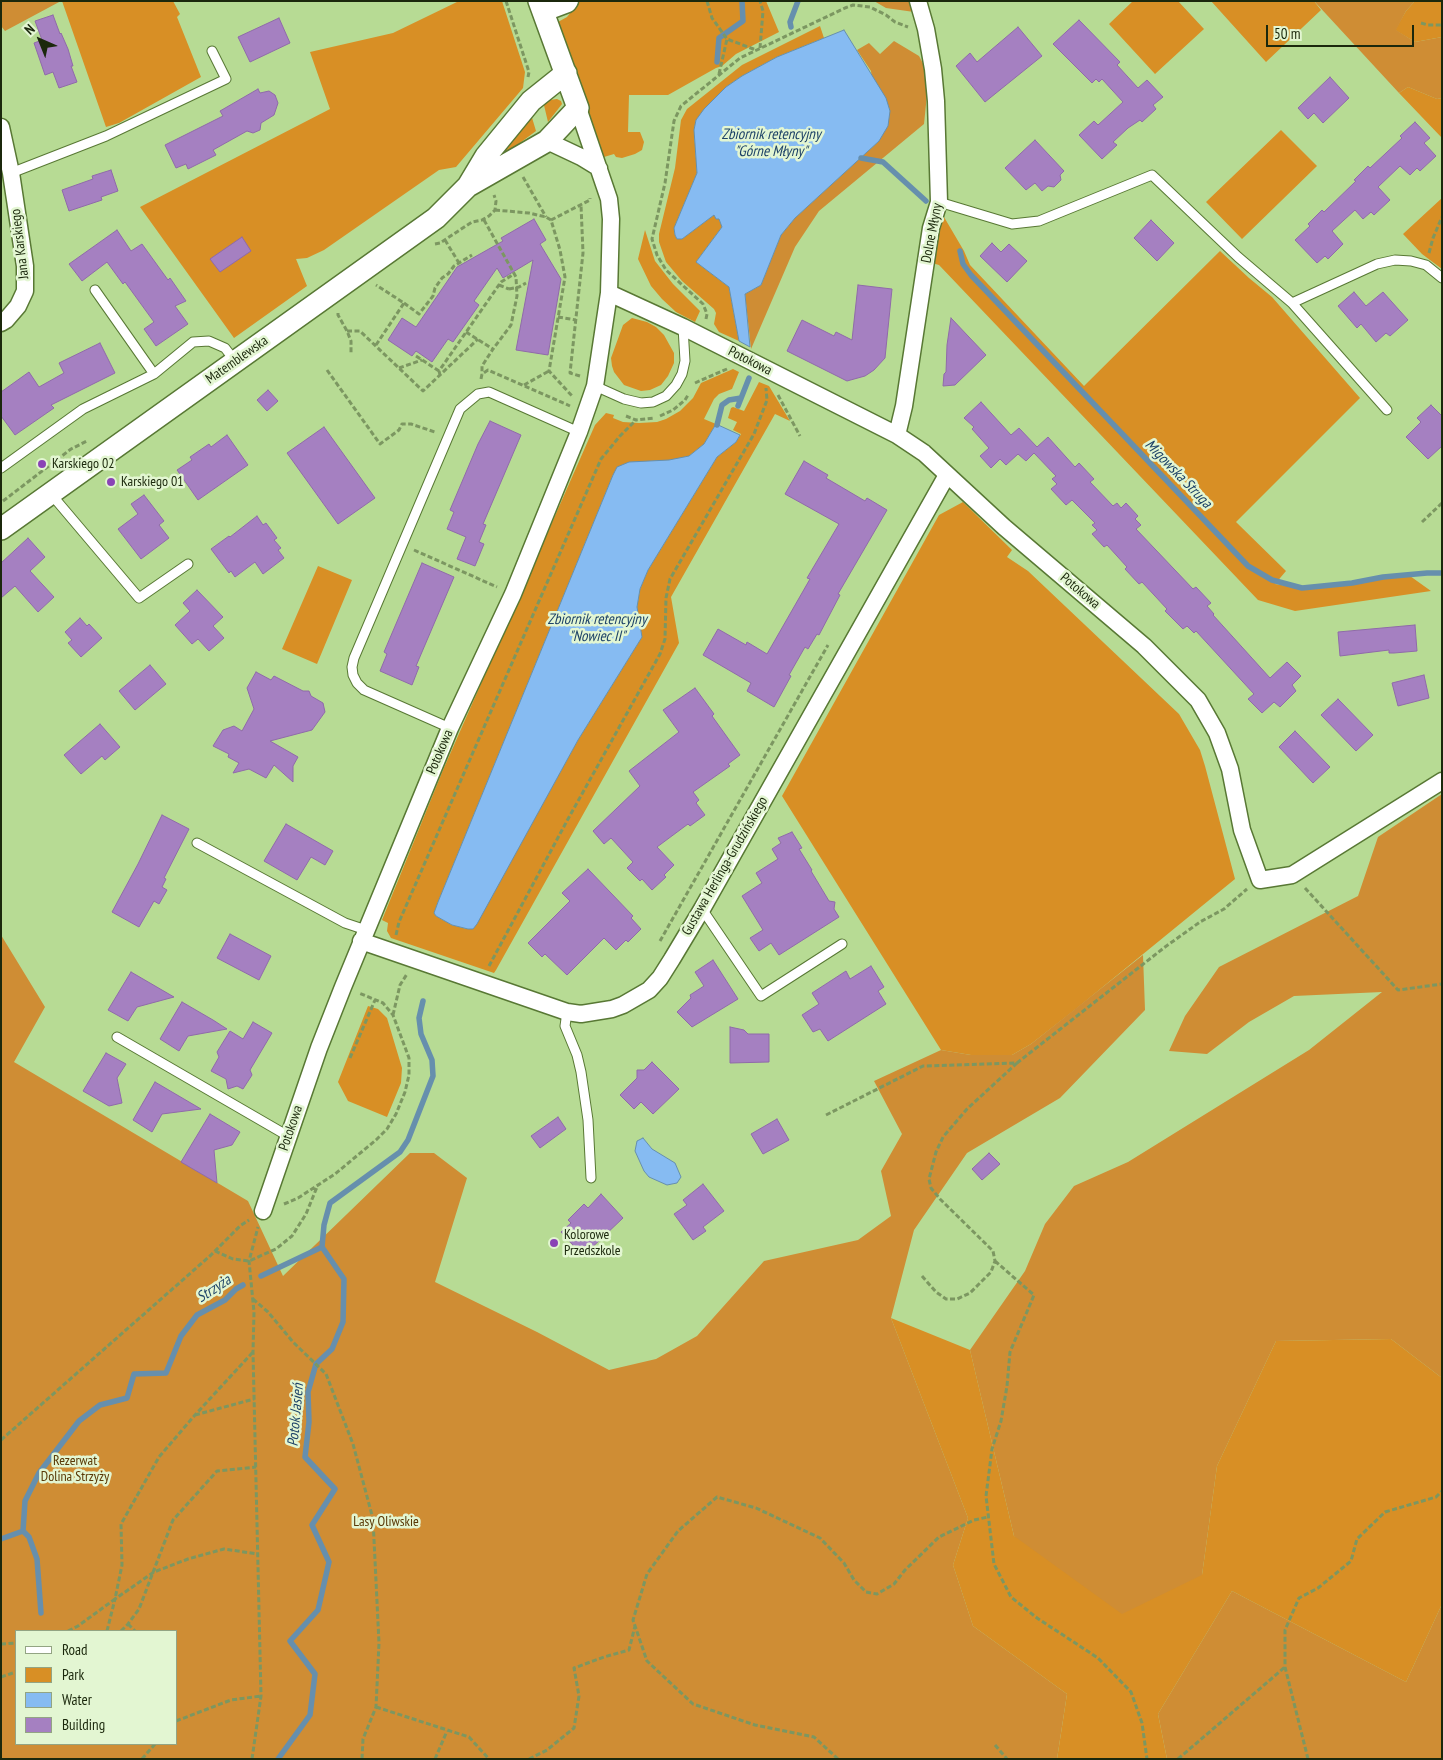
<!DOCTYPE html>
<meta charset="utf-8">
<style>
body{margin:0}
#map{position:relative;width:1443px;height:1760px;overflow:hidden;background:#b7db94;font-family:"PT Sans Narrow",sans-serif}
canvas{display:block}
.frame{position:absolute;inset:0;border:2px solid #1b280c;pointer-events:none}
.legend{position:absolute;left:15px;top:1630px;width:162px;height:115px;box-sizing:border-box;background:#e3f6d2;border:1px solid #93a483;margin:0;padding:6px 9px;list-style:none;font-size:15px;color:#1b280c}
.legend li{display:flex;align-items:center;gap:10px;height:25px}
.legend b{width:25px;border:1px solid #93a483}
.north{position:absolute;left:15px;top:15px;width:50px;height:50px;-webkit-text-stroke:4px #e3f6d2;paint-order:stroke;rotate:316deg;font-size:14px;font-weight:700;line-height:20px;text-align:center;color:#1b280c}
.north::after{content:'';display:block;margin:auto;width:18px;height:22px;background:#1b280c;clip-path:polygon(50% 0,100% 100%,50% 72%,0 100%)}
.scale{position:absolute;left:1266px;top:25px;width:148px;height:22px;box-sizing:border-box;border:2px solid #1b280c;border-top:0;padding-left:6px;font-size:15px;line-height:18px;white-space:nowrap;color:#1b280c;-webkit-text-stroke:4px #e3f6d2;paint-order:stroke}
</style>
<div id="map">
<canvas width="1443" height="1760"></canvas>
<div class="frame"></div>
<ul class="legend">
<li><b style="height:6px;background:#fff"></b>Road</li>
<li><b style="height:14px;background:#d88f25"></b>Park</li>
<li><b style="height:14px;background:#86bbf2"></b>Water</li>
<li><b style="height:14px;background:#a580c1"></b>Building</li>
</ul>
<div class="north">N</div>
<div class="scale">50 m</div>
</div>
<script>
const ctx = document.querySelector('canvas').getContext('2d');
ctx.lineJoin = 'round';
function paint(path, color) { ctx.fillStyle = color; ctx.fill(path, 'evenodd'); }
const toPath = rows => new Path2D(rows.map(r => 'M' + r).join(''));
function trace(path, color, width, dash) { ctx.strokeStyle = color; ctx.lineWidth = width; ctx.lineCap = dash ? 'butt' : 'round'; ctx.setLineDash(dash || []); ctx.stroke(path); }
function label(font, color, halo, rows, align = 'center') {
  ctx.font = font + ' "PT Sans Narrow",sans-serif'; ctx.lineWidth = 5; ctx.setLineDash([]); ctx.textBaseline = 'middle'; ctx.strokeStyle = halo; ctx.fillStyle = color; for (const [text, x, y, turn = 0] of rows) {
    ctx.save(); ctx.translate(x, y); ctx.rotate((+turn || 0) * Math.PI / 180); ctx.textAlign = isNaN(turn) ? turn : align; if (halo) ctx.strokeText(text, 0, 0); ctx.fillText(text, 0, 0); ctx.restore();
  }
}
paint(toPath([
 [62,1,173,1,180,14,177,17,201,77,119,123,106,127],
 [459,1,502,1,525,72,523,88,456,167,439,170,324,250,307,258,296,259,307,286,234,338,140,207,330,109,310,52,393,33],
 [580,1,766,1,779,32,736,54,722,66,716,68,668,95,629,95,628,132,640,132,644,142,642,150,635,154,622,158,616,157,614,154,604,157,558,22,567,17],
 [1133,1,1178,1,1204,29,1155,74,1109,24],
 [1211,1,1314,1,1321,10,1266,62],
 [1415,1,1442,1,1442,37,1415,42,1395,30,1406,11],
 [820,26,824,38,777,57,742,76,726,87,696,120,694,130,697,173,674,228,675,235,677,239,682,239,714,215,719,219,722,227,696,262,729,287,739,341,719,332,714,324,716,313,714,309,682,281,666,262,659,242,659,234,675,168,681,120,687,109,742,65],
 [1408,87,1437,99,1442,98,1442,138,1399,93],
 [557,99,561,101,562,104,548,122,543,101],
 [530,111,536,131,489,166],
 [1281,130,1317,166,1242,239,1206,202],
 [1442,198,1442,269,1422,254,1403,234],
 [944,217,964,251,970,265,1084,386,1220,251,1249,278,1272,297,1360,398,1236,522,1286,571,1275,584,1301,588,1410,576,1431,591,1295,611,1258,600,939,265,932,263,937,232],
 [645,230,655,261,673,284,700,311,695,322,676,312,662,299,651,286,638,259],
 [632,318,647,322,656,327,664,335,674,353,674,363,668,376,661,385,650,390,641,391,624,385,614,372,612,366,611,358,623,325],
 [733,369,739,372,732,389,719,394,714,399,704,419,716,424,704,444,689,456,613,475,438,902,434,913,436,916,452,925,467,929,473,929,578,740,642,637,637,607,640,589,648,570,717,457,736,442,741,434,733,430,737,422,728,418,731,408,733,407,744,411,759,382,769,386,790,421,775,414,671,597,679,643,496,970,494,973,391,938,387,931,388,923,382,920,443,770,595,425,606,413,614,415,613,418,623,422,639,423,657,422,666,419,680,411,693,398,701,383],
 [963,502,1012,550,1007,557,1028,571,1179,714,1200,750,1205,766,1235,879,1077,1008,1031,1044,1012,1055,971,1055,941,1050,782,796,939,515],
 [318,566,352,580,317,664,282,649],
 [368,1006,378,1009,387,1018,402,1068,401,1083,387,1117,348,1101,338,1082],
 [891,1318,970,1350,1014,1536,1202,1575,1217,1466,1276,1341,1391,1339,1442,1378,1442,1604,1406,1682,1232,1591,1158,1714,1167,1759,1057,1759,1067,1694,973,1626,953,1565,968,1518]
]), '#d88f25');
paint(toPath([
 [1,1,61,1,5,31,1,26],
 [874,1,911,1,914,12,886,8],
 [1314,1,1415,1,1406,11,1396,30,1415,42,1442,37,1442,98,1437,99,1408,87,1399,93],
 [894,41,919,56,929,75,924,124,819,211,795,247,751,349,745,294,761,285,781,235,795,218,879,141,871,71,857,50,869,43,880,54],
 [1442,794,1442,1378,1391,1339,1276,1341,1217,1466,1202,1575,1122,1614,1014,1536,970,1350,1025,1271,1045,1224,1074,1186,1128,1162,1309,1050,1382,992,1294,996,1249,1022,1207,1054,1169,1051,1185,1016,1219,967,1358,896,1378,837],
 [1,935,45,1007,14,1062,248,1201,283,1276,410,1153,434,1153,467,1178,435,1282,537,1332,609,1370,656,1359,697,1336,764,1261,858,1240,891,1216,881,1171,902,1134,874,1081,941,1050,971,1055,1012,1055,1031,1044,1143,955,1145,1010,1060,1098,967,1153,914,1230,891,1318,968,1518,953,1565,973,1626,1067,1694,1057,1759,1,1759],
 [16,1631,176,1631,176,1744,16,1744],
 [1232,1591,1406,1682,1442,1604,1442,1759,1167,1759,1158,1714]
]), '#cf8d34');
const water = toPath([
 [844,30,886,98,890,111,888,126,879,141,795,218,781,235,761,285,745,294,750,347,739,341,729,287,696,262,722,227,719,219,716,219,714,215,682,239,677,239,675,235,674,228,697,173,694,130,696,120,704,109,726,87,742,76,777,57,844,30],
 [716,424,740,435,736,442,717,457,648,570,640,589,637,607,642,637,578,740,477,924,473,929,468,929,452,925,436,916,434,913,438,902,613,475,617,467,629,462,669,460,689,456,704,444,716,424],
 [643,1138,652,1149,675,1163,681,1177,677,1183,667,1185,649,1177,644,1171,635,1151,637,1141,643,1138]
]);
paint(water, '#86bbf2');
trace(water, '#668fad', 1);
trace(toPath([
 [791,27,790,22,798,1],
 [717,62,719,38,743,21,742,1],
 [861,158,883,162,926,201],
 [960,251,963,264,971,275,1248,566,1272,580,1302,588,1352,583,1383,577,1427,573,1442,573],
 [738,406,749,378],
 [717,425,722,405,729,400,741,398],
 [261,1276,322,1247,324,1225,330,1203,400,1152,408,1140,433,1076,432,1060,421,1034,419,1018,423,1001],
 [23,1531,29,1537,37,1559,41,1613],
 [1,1539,23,1531,25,1501,39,1473,79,1421,100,1405,127,1398,134,1374,166,1373,181,1336,197,1315,225,1300,236,1289,243,1285],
 [278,1759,310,1715,315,1674,290,1641,318,1610,329,1562,312,1525,335,1489,305,1457,309,1422,308,1392,316,1364,332,1349,343,1322,344,1279,322,1247]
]), '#668fad', 5.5);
const building = toPath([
 [53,15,60,34,61,33,68,49,73,66,71,66,77,82,59,88,53,72,45,75,34,43,42,40,35,21,53,15],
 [279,18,290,43,250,62,238,37,279,18],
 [1079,20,1120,62,1117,65,1138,88,1147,80,1163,97,1153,105,1156,109,1142,122,1140,120,1128,128,1113,142,1117,145,1102,159,1079,135,1094,121,1098,125,1123,102,1102,79,1099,82,1096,79,1092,83,1053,44,1079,20],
 [1018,27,1042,56,985,102,956,66,970,53,977,62,1018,27],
 [1330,77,1349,98,1323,123,1314,113,1308,119,1298,108,1330,77],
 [258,89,260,93,269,91,275,95,278,103,274,115,261,123,260,130,253,133,247,131,213,150,216,155,188,169,186,164,176,168,165,145,223,116,220,111,258,89],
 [1415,122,1430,138,1424,143,1436,156,1420,171,1417,168,1410,175,1400,166,1378,187,1390,200,1374,215,1371,212,1363,219,1355,210,1332,231,1343,244,1328,259,1325,256,1317,263,1295,240,1310,226,1308,224,1322,210,1324,212,1356,181,1354,180,1368,166,1370,168,1402,138,1400,136,1415,122],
 [1035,140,1064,171,1060,175,1061,180,1054,187,1048,186,1042,191,1035,183,1026,190,1005,168,1035,140],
 [111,170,118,191,101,197,102,200,69,211,62,190,93,179,92,176,111,170],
 [534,219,546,240,540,244,561,279,548,355,516,350,533,260,503,278,497,268,474,301,479,305,453,342,448,339,432,362,416,351,412,356,388,340,402,318,416,327,457,267,503,241,501,238,534,219],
 [1151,220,1174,243,1157,261,1134,238,1151,220],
 [117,230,131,251,142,244,168,280,170,278,186,301,175,306,188,324,156,346,144,329,154,322,125,282,123,284,107,262,82,281,69,264,117,230],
 [242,237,251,251,220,272,210,259,242,237],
 [992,243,1001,252,1009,244,1027,261,1007,282,980,256,992,243],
 [858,285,892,289,885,358,874,370,865,376,847,381,787,351,802,320,834,336,836,332,852,340,858,285],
 [1354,292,1366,306,1383,292,1408,320,1390,336,1386,333,1376,342,1361,324,1357,328,1338,306,1354,292],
 [951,318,986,355,955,385,943,386,944,374,946,372,947,345,951,318],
 [100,343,115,373,51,405,54,408,15,435,1,416,1,392,29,372,39,387,64,373,59,363,100,343],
 [268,390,278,401,267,411,257,400,268,390],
 [981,402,1011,435,1019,428,1037,447,1048,437,1075,467,1079,463,1094,479,1090,482,1113,506,1117,503,1121,508,1126,503,1138,516,1135,519,1141,525,1136,529,1193,589,1196,587,1211,603,1207,606,1214,614,1213,615,1270,678,1287,662,1301,676,1292,685,1296,691,1280,707,1274,702,1262,713,1248,699,1254,694,1196,631,1194,633,1187,626,1183,629,1165,611,1167,609,1142,582,1139,584,1125,569,1127,567,1107,545,1104,547,1092,534,1097,530,1092,525,1095,523,1072,500,1066,505,1051,489,1057,484,1052,479,1056,476,1034,453,1026,461,1018,454,1006,465,1000,459,991,468,980,456,989,448,972,429,974,427,964,418,981,402],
 [1431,405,1442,416,1442,446,1428,459,1406,437,1421,422,1417,418,1431,405],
 [490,421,521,435,483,524,486,525,479,542,484,544,475,566,457,559,466,537,447,529,454,512,450,510,478,444,490,421],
 [324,427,375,498,338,524,287,453,324,427],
 [227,435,248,465,198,500,177,470,192,460,190,457,209,444,211,447,227,435],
 [804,461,828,475,826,478,865,501,867,498,887,510,838,594,840,595,819,635,817,634,808,649,805,647,789,675,791,676,774,707,747,691,751,683,703,655,718,629,746,645,747,642,767,654,810,579,807,578,839,524,785,494,804,461],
 [144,495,164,521,159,525,169,538,141,559,118,529,138,514,131,504,144,495],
 [257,516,263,525,266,523,277,538,274,540,281,548,278,550,284,558,263,574,255,562,235,577,231,571,229,573,211,549,229,536,230,537,257,516],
 [28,538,45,557,30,571,54,597,38,612,15,586,1,598,1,563,28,538],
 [422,563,454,577,416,666,419,667,412,685,380,671,387,654,384,652,422,563],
 [197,590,223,617,213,626,224,638,209,651,198,639,192,644,175,625,190,611,183,603,197,590],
 [80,618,87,626,89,624,102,638,81,657,68,643,72,640,65,632,80,618],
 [1415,625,1417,651,1394,653,1389,653,1389,650,1340,656,1338,632,1415,625],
 [150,665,166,684,135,710,119,691,150,665],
 [256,672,271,680,274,676,303,691,309,691,311,696,323,703,325,712,312,730,270,741,298,757,293,766,293,782,274,765,266,778,249,769,233,773,239,763,228,757,229,754,213,746,223,730,234,726,242,731,254,709,247,688,256,672],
 [1424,675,1429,698,1398,706,1392,683,1424,675],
 [695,688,714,714,712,716,740,755,728,764,730,766,693,792,699,800,696,803,705,815,690,826,688,824,657,847,674,865,664,875,666,877,652,890,642,879,640,881,627,868,633,862,611,838,604,844,593,831,640,786,629,771,679,732,663,710,695,688],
 [1338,699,1373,735,1356,751,1321,715,1338,699],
 [100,724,120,747,105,760,102,756,81,774,64,755,100,724],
 [1295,731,1330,767,1313,783,1279,747,1295,731],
 [162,815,189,829,164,878,166,879,162,887,167,890,159,904,154,901,139,927,112,912,138,864,162,815],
 [286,824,333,851,325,865,311,857,297,880,264,861,286,824],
 [792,832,802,848,799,849,812,870,811,871,829,901,835,902,834,909,839,917,779,955,771,943,759,951,750,938,763,930,742,896,762,883,756,873,778,859,772,849,781,843,778,838,792,832],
 [588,869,633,916,631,918,641,929,628,942,626,940,616,950,604,938,567,975,545,954,542,957,528,943,570,901,562,893,588,869],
 [230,934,271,956,259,980,217,958,230,934],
 [713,960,738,999,692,1027,677,1012,691,998,690,995,704,986,695,972,713,960],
 [871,966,884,987,878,991,886,1004,828,1041,820,1029,813,1032,802,1015,819,1004,812,993,846,971,850,979,871,966],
 [131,972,174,997,137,1007,128,1021,108,1010,131,972],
 [182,1002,213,1020,227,1029,188,1036,179,1051,160,1039,182,1002],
 [253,1022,272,1033,250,1070,252,1075,243,1089,237,1086,228,1089,226,1079,211,1071,219,1057,217,1052,230,1031,243,1039,253,1022],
 [730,1027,744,1030,748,1034,769,1034,769,1062,730,1063,730,1027],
 [106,1053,126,1064,117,1078,122,1103,109,1106,83,1091,106,1053],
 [652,1062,679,1089,653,1114,641,1102,634,1109,620,1095,637,1078,637,1070,644,1070,652,1062],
 [155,1082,201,1109,162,1114,152,1132,133,1120,155,1082],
 [210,1114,240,1132,232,1145,214,1150,217,1183,181,1162,210,1114],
 [558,1117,566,1129,540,1148,531,1136,558,1117],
 [777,1119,789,1140,763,1154,751,1134,777,1119],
 [989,1153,1000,1164,982,1180,972,1169,989,1153],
 [703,1184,724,1211,703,1227,706,1231,693,1240,674,1214,687,1205,683,1200,703,1184],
 [601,1194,623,1218,583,1256,561,1232,571,1223,568,1220,584,1204,588,1208,601,1194]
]);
paint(building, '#a580c1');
trace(building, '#8f6aa9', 1);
const service = toPath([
 [11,173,106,136,226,79,212,51],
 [939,202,1012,224,1039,221,1152,175,1238,257,1292,303,1387,410],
 [95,290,154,374],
 [1292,303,1377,264,1395,260,1411,261,1426,265,1442,278],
 [595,386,624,399,641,403,653,402,666,396,676,385,682,374,685,361,683,327],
 [1,468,83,409,154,374,193,342,209,341,225,348,235,361],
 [51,494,139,598,188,564],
 [450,728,364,690,357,683,353,675,352,667,354,658,460,409,478,394,489,392,579,432],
 [197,843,345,923,366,930],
 [702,909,761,996,842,944],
 [567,1012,565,1026,577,1055,581,1072,588,1120,591,1178],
 [117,1037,288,1136]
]);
const minor = toPath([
 [544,13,568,4,570,1],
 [1,127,11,173,25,266,25,291,18,306,6,320,1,323],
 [547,141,581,157,599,168],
 [609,293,683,327,897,435,924,453,1004,527,1144,646,1198,700,1217,733,1230,769,1242,830,1260,880,1292,875,1442,781],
 [897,435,904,406,931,228,939,202,936,101,933,69,926,29,918,1],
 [361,941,567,1012,581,1014,612,1009,623,1005,649,990,660,978,672,959,702,909,947,475],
 [263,1211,319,1048,343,987,450,728,513,594,579,432,595,386,609,293,611,219,609,199,578,108]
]);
const tertiary = toPath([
 [470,185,547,141,578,108,539,1],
 [1,529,436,218,468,186,486,156,531,101,566,73]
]);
trace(service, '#587834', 11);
trace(minor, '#587834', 19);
trace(tertiary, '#587834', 24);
trace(toPath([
 [506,1,529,72,528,77],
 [707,1,712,18,727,39,756,50],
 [1421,23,1428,25,1442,25],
 [760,48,763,11,760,1],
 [719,74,727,39],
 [523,177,546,217],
 [495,210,529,213,546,217,551,220,560,250,565,277,549,371,573,397],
 [484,220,516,277,517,296,511,325,493,349],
 [551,220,590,200,590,198],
 [445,240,459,263],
 [435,244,440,243,472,222,482,220,489,216,495,210,496,201,494,195],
 [1429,253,1433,238,1442,217],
 [499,285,509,289],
 [404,303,419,314,433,296,435,288,442,278,448,274,454,266,472,255],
 [338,313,338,315,347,331,351,341,351,354],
 [558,317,576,320],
 [706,319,707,314,703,304,666,270,657,255,652,239,665,183,674,121,681,106,740,58,845,8,853,5,870,7,886,15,895,22,908,27],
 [347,331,360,331,423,391,478,339],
 [466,332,493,349,482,366,482,374],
 [376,345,404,303,376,285],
 [416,356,439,371],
 [399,368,422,360],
 [327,370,380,444,399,430,402,424,411,424,435,432],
 [440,375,439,371,501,282,514,274],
 [580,376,570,373,583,253,581,205],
 [481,379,482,374,488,370,570,406],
 [695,383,727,369],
 [524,385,549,371],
 [778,395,800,436],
 [626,416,636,420,654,418],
 [660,416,673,410,685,400,688,395],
 [3,501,71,449,87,441],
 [1422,522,1442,503],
 [414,550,497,587],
 [1305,888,1398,990,1442,984],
 [396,935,399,922,601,459,620,436,636,420],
 [660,941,828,645],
 [489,966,568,819,660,654,665,639,666,598,670,579,754,434,767,400,766,388],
 [393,1015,400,985,407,974],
 [350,1058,375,1000],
 [826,1115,923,1066,1017,1063,1165,947,1200,922,1224,909,1247,889],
 [284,1204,298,1198,335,1174,376,1140,387,1129,396,1114,405,1092,409,1075,409,1058,393,1015,383,1003,359,993],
 [215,1251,233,1259,249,1261,276,1249,292,1236,306,1214,317,1187],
 [995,1261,1034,1295,1010,1352,1007,1386,1001,1421,992,1449,986,1496,994,1564,1011,1597,1037,1618,1098,1658,1131,1692,1142,1723,1147,1759],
 [922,1276,936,1292,946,1299,957,1299,970,1293,991,1272,995,1261,993,1251,940,1199,931,1188,929,1179,936,1152,943,1137,967,1109,1017,1063],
 [253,1299,268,1312,293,1342,326,1374,353,1444,373,1519,379,1643,376,1707,363,1739,362,1759],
 [195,1415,254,1399],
 [1,1440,211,1255,240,1226,249,1220],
 [128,1624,135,1631],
 [68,1631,78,1626,115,1599,122,1565,121,1524,159,1457,195,1415,253,1352],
 [107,1631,115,1599,154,1572,188,1559,224,1549,258,1554],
 [121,1631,128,1624,139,1609,173,1520,217,1471,256,1467],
 [1,1644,16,1643],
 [1,1677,16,1672],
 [376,1707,469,1737,489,1759],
 [176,1721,231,1700,261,1696],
 [995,1745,1007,1759],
 [142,1759,155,1744],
 [252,1759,261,1696,253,1352,254,1312,249,1261,258,1227],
 [435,1759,447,1731],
 [529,1759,547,1750,574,1728,579,1696,574,1668,604,1657,629,1650,635,1626],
 [838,1759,814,1737,755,1725,693,1704,647,1661,633,1620,647,1574,678,1531,717,1497,756,1508,820,1538,844,1563,854,1580,866,1592,877,1594,894,1584,905,1570,939,1537,974,1520,988,1517],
 [1178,1759,1285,1667],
 [1308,1759,1285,1667,1285,1630,1299,1598,1318,1588,1351,1561,1357,1539,1385,1512,1436,1497,1442,1491]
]), '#7c9761', 3, [5, 2.5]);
trace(service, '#fff', 9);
trace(minor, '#fff', 16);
trace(tertiary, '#fff', 21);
trace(toPath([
 [509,289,519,287,526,283]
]), '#7c9761', 3, [5, 2.5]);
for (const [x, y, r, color] of [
 [42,464,5,"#8a43b6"],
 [111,482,5,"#8a43b6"],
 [554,1243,5,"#8a43b6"]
]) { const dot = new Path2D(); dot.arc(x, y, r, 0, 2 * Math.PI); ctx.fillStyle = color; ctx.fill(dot); trace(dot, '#e3f6d2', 2); }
label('14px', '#1b280c', '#e3f6d2', [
 ["Dolne Młyny",932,233,-79],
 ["Jana Karskiego",20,244,-97],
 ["Matemblewska",237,360,-35],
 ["Potokowa",750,361,27],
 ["Potokowa",1080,591,40],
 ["Potokowa",440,752,-67],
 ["Gustawa Herlinga-Grudzińskiego",725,866,-60],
 ["Potokowa",291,1128,-71]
]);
label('14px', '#1b280c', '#e3f6d2', [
 ["Karskiego 02",52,464],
 ["Karskiego 01",121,482],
 ["Kolorowe",564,1235],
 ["Przedszkole",564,1251]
], 'left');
label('14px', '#593806', '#e3f6d2', [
 ["Rezerwat",75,1461],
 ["Dolina Strzyży",75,1477],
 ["Lasy Oliwskie",386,1522]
]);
label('italic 15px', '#1d4267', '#e3f6d2', [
 ["Zbiornik retencyjny",771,135],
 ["\"Górne Młyny\"",771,152],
 ["Migowska Struga",1178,474,46],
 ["Zbiornik retencyjny",597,620],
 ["\"Nowiec II\"",597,637],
 ["Strzyża",214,1289,-33],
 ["Potok Jasień",296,1415,-85]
]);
</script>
